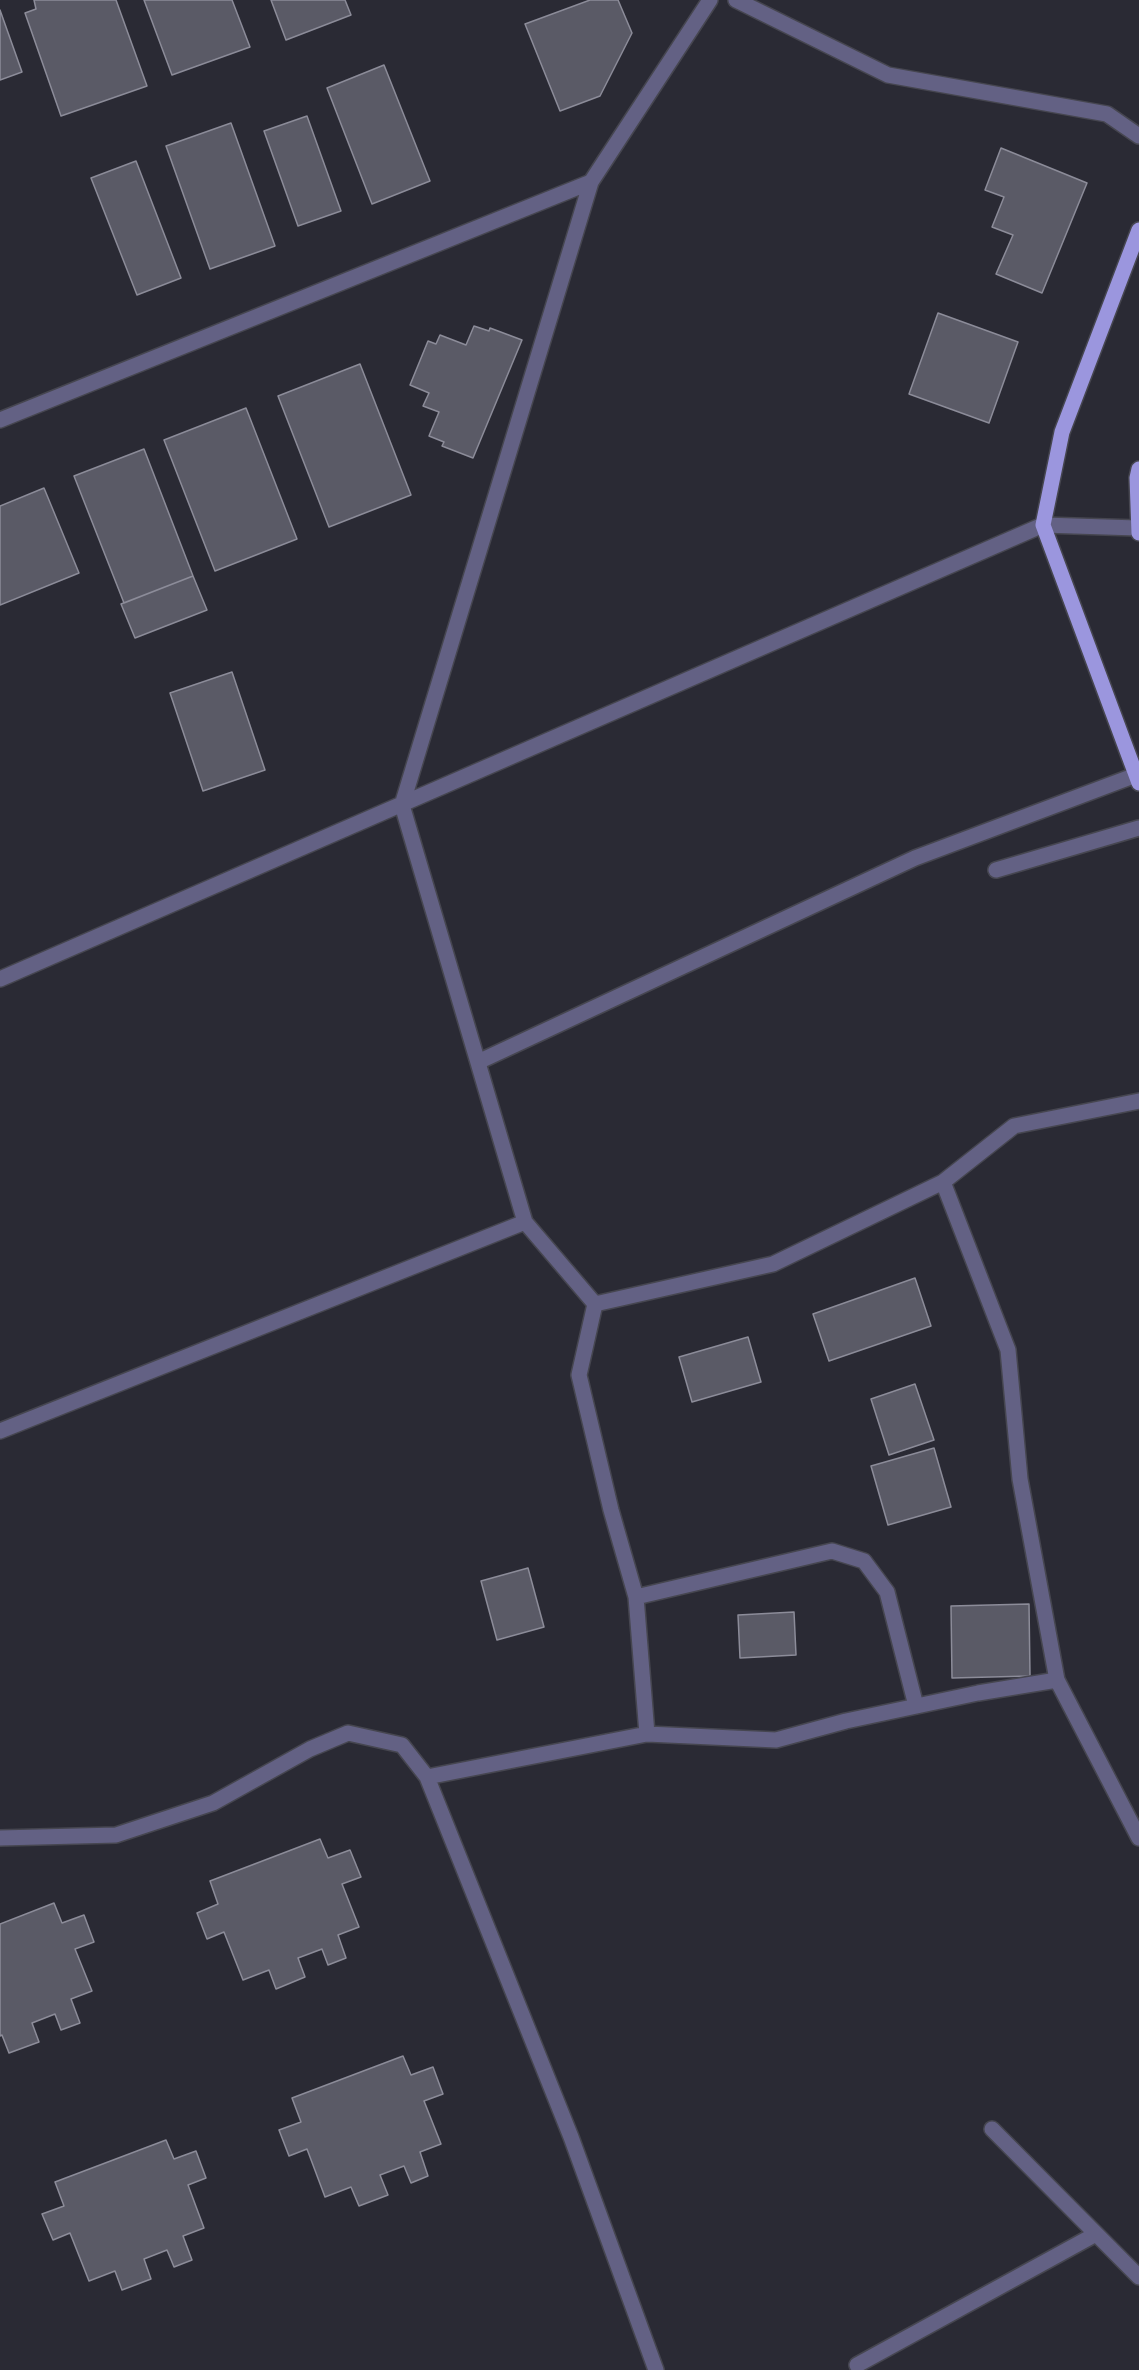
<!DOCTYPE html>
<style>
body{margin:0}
canvas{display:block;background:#2a2a34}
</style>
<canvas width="1139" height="2370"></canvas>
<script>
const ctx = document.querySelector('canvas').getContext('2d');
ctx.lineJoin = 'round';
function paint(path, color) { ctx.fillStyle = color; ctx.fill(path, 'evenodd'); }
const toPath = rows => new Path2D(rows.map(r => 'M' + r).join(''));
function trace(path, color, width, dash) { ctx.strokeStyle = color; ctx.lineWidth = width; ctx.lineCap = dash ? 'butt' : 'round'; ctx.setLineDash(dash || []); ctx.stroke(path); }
const building = toPath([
 [34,0,116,0,147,86,61,116,25,13,36,9,34,0],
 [144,0,232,0,250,47,172,75,144,0],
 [271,0,345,0,351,15,286,40,271,0],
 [590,0,618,0,632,33,600,96,560,111,525,24,590,0],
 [0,10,22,72,0,80,0,10],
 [384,65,430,181,372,204,327,88,384,65],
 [307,116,341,211,298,226,264,131,307,116],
 [231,123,275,246,210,269,166,146,231,123],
 [1001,148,1087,183,1042,293,996,274,1013,235,992,227,1004,197,985,190,1001,148],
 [136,161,181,278,137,295,91,178,136,161],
 [938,313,1018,342,989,423,909,394,938,313],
 [474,326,489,331,490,328,522,340,473,458,442,446,444,442,429,436,439,412,423,406,429,393,410,385,428,341,436,344,440,335,466,345,474,326],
 [360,364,411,495,329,527,278,396,360,364],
 [246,408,297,539,215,571,164,440,246,408],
 [144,449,193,576,124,603,74,476,144,449],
 [44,488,79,573,0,605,0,506,44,488],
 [193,576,207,610,135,638,121,604,193,576],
 [232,672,265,770,203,791,170,693,232,672],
 [915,1278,931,1326,829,1361,813,1314,915,1278],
 [748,1337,761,1382,692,1402,679,1357,748,1337],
 [915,1384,934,1440,889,1455,871,1399,915,1384],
 [934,1448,951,1507,888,1525,871,1466,934,1448],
 [528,1568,544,1627,497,1640,481,1581,528,1568],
 [1029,1604,1030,1676,952,1678,951,1606,1029,1604],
 [794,1612,796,1655,740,1658,738,1615,794,1612],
 [320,1839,328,1858,350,1850,361,1877,342,1884,359,1927,338,1935,346,1958,328,1965,322,1949,298,1958,305,1977,276,1989,269,1970,243,1980,224,1932,207,1939,197,1913,218,1904,210,1881,320,1839],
 [54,1903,62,1923,84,1915,94,1942,75,1949,92,1991,71,1999,80,2023,61,2030,55,2014,32,2023,39,2042,9,2053,2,2035,0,2036,0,1924,54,1903],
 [403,2056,411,2075,433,2067,443,2094,424,2101,441,2144,420,2152,428,2176,411,2183,404,2166,380,2175,388,2195,359,2206,351,2187,325,2197,307,2149,289,2156,279,2130,301,2122,292,2098,403,2056],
 [166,2140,174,2159,196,2151,206,2178,188,2185,204,2228,183,2236,192,2260,174,2267,167,2250,144,2259,151,2279,122,2290,115,2271,89,2281,70,2233,53,2240,42,2214,64,2206,55,2182,166,2140]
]);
paint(building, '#5a5a66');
trace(building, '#8c8c99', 1.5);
const minor = toPath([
 [736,0,888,75,1107,114,1139,136],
 [591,182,402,805,525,1222,595,1304,773,1264,943,1182,1014,1126,1139,1101],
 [0,420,591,182,710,0],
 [996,870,1139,828],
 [0,979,1043,525,1137,528],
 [478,1062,915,858,1136,775],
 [943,1182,1008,1350,1020,1479,1057,1680,1139,1838],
 [595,1304,579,1375,611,1510,636,1597,647,1734],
 [0,1431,525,1222],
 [636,1597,832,1551,864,1561,887,1592,916,1706],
 [427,1777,647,1734,776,1740,846,1721,978,1693,1057,1680],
 [0,1838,116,1835,213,1803,310,1749,348,1733,402,1745,427,1777,571,2137,656,2370],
 [992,2129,1139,2277],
 [857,2365,1096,2234]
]);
const major = toPath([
 [1139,230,1062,432,1043,525,1139,783],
 [1139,469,1137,478,1139,533]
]);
trace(minor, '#464650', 18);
trace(major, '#464650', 18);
trace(minor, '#636184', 15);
trace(major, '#9b96de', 15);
</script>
